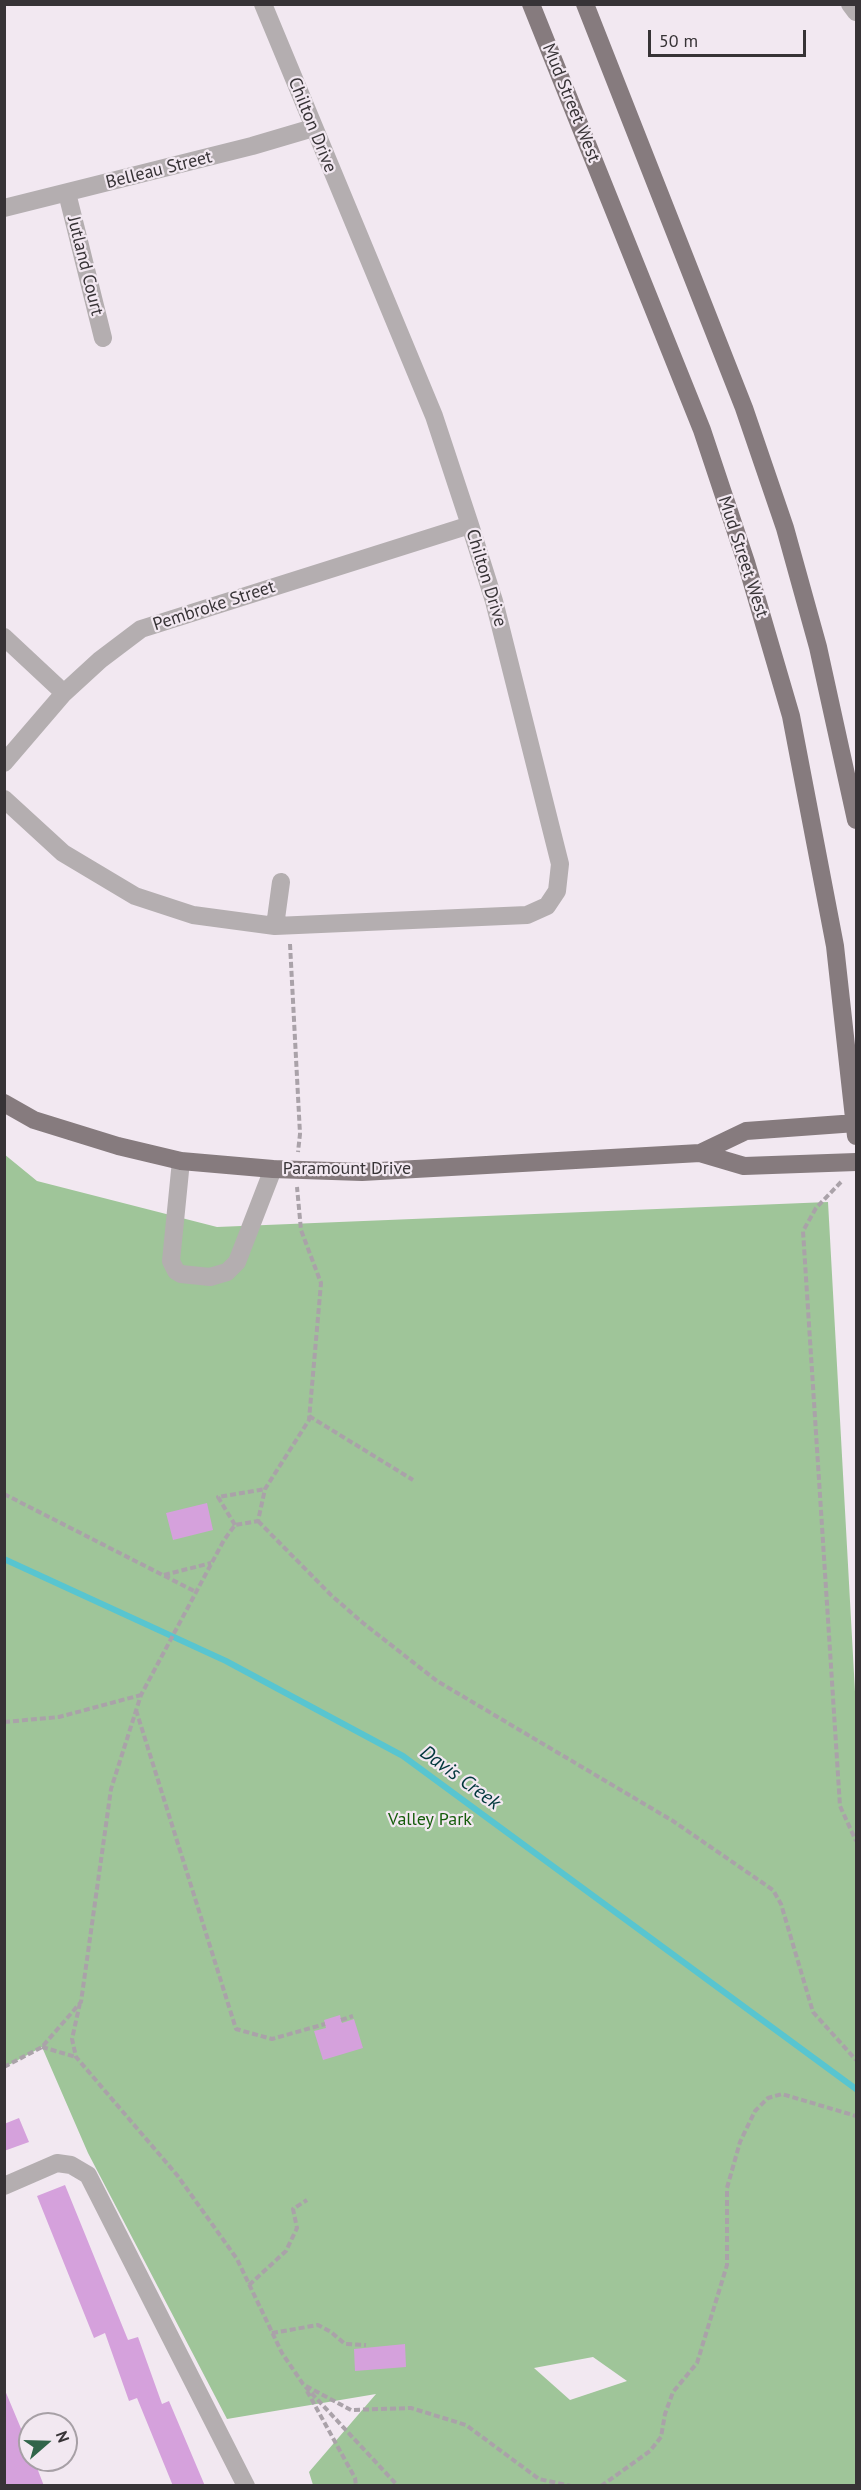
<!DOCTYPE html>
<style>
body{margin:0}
#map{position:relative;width:861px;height:2490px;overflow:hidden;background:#f2e8f1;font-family:"PT Sans",sans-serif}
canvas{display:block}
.frame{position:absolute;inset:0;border:6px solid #373336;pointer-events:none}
.north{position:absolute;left:18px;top:2412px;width:60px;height:60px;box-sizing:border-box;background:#f2e8f1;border:2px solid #a7a0a6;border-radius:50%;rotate:70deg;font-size:16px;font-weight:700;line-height:24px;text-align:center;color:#373336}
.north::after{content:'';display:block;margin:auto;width:21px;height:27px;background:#30654a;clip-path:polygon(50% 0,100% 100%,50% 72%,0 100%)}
.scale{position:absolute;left:648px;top:30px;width:158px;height:27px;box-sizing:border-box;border:3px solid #373336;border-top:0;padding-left:8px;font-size:18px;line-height:21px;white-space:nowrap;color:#373336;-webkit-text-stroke:4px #f2e8f1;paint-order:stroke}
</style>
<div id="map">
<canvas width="861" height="2490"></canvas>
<div class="frame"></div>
<div class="north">N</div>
<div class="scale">50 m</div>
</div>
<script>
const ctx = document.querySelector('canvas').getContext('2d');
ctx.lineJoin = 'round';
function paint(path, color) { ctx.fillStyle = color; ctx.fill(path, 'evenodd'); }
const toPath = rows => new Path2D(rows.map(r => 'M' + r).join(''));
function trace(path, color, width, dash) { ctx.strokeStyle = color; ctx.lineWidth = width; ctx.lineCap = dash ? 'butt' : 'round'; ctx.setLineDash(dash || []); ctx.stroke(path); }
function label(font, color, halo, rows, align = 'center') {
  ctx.font = font + ' "PT Sans",sans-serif'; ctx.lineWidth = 4.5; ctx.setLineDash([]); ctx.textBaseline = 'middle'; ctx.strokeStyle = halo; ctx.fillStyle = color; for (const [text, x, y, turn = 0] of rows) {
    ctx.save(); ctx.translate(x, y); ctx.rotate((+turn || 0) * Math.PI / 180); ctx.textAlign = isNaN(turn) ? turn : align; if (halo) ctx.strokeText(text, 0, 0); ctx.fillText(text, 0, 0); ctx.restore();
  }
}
paint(toPath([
 [4,1154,37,1181,217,1227,828,1202,856,1710,856,2485,313,2485,309,2472,376,2394,227,2419,88,2153,42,2047,5,2067],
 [593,2357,627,2381,570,2400,534,2368]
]), '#9fc599');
trace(toPath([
 [4,1559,226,1661,403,1756,856,2089]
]), '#58c5d0', 6);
paint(toPath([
 [207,1503,213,1530,173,1540,166,1513],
 [340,2015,342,2023,354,2019,363,2048,323,2060,314,2031,326,2028,324,2020],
 [19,2118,29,2142,4,2151,4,2124],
 [65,2185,128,2340,138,2337,162,2404,169,2401,205,2486,173,2486,137,2398,129,2401,105,2333,94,2338,37,2196],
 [405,2344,406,2367,355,2371,354,2349],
 [4,2388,30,2450,30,2460,34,2460,44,2486,7,2486,4,2478]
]), '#d5a1dc');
trace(toPath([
 [290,944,300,1134,298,1152],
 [841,1182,816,1208,803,1231,840,1806,856,1841],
 [309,1416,413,1480],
 [4,1494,196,1592],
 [258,1521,331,1595,363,1623,437,1681,673,1821,773,1890,781,1904,813,2012,856,2060],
 [235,1525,218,1497,265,1489],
 [164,1575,211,1563],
 [136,1710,236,2029,272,2039,325,2024],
 [4,1722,59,1717,141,1695],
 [80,2003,72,2039,76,2057,177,2175,237,2259,282,2353,303,2384,398,2486],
 [341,2020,353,2016],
 [42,2047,76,2057],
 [4,2067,42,2047,81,2002,111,1789,141,1695,224,1540,235,1525,258,1521,265,1489,309,1420,321,1283,301,1230,297,1187],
 [249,2285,286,2251,297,2228,293,2209,307,2200],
 [272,2333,318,2325,331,2332,345,2344,366,2345],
 [306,2386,351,2410,411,2408,466,2425,539,2479,571,2486],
 [307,2391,355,2478,356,2486],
 [601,2486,650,2451,661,2437,665,2414,673,2392,697,2363,727,2265,727,2188,740,2142,755,2111,768,2098,782,2094,856,2116]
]), '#aaa2a9', 4, [6, 3]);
trace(toPath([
 [850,4,856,12],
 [67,193,103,338],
 [4,208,252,146,313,128],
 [4,637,64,693],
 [4,763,64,693,100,660,141,629,470,525],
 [4,799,63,853,135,896,193,915,275,926,527,915,547,906,557,891,560,864,494,601,470,525,434,416,263,4],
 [275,926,281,882],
 [181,1161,171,1261,176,1271,181,1274,210,1277,227,1272,237,1262,273,1169],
 [4,2186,57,2163,71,2165,88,2175,246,2486]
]), '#b4aeb0', 18);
trace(toPath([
 [531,4,702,430,746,562,791,716,835,946,856,1136],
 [585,4,744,408,785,528,818,647,856,820],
 [4,1103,34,1120,118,1146,181,1161,273,1169,362,1172,700,1153,744,1166,856,1162],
 [700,1153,746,1131,856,1123]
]), '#867b7e', 18);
label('18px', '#373336', '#f2e8f1', [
 ["Mud Street West",571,103,68],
 ["Chilton Drive",312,125,68],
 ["Belleau Street",159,170,-14],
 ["Jutland Court",85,266,76],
 ["Mud Street West",743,557,72],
 ["Chilton Drive",486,578,73],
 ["Pembroke Street",214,606,-18],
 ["Paramount Drive",347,1169]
]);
label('18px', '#155c0b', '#f2e8f1', [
 ["Valley Park",430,1820]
]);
label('italic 20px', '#01373c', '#f2e8f1', [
 ["Davis Creek",460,1778,36]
]);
</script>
